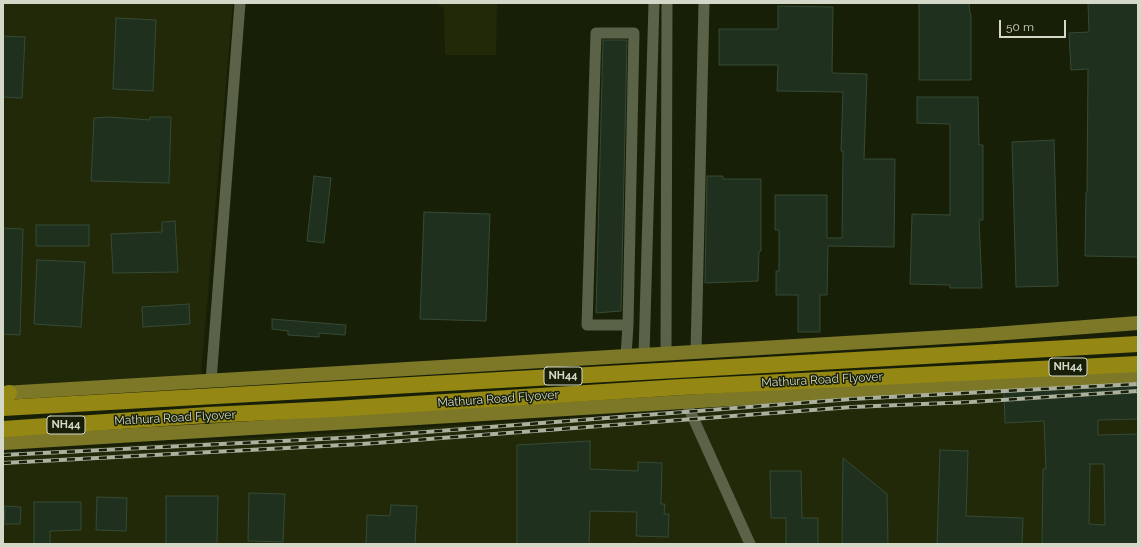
<!DOCTYPE html>
<style>
body{margin:0}
#map{position:relative;width:1141px;height:547px;overflow:hidden;background:#181f07;font-family:Raleway,sans-serif}
canvas{display:block}
.frame{position:absolute;inset:0;border:4px solid #d3d8c9;pointer-events:none}
.scale{position:absolute;left:999px;top:20px;width:67px;height:18px;box-sizing:border-box;border:2px solid #d3d8c9;border-top:0;padding-left:5px;font-size:12px;line-height:14px;white-space:nowrap;color:#d3d8c9;-webkit-text-stroke:3px #181f07;paint-order:stroke}
</style>
<div id="map">
<canvas width="1141" height="547"></canvas>
<div class="frame"></div>
<div class="scale">50 m</div>
</div>
<script>
const ctx = document.querySelector('canvas').getContext('2d');
ctx.lineJoin = 'round';
function paint(path, color) { ctx.fillStyle = color; ctx.fill(path, 'evenodd'); }
const toPath = rows => new Path2D(rows.map(r => 'M' + r).join(''));
function trace(path, color, width, dash) { ctx.strokeStyle = color; ctx.lineWidth = width; ctx.lineCap = dash ? 'butt' : 'round'; ctx.setLineDash(dash || []); ctx.stroke(path); }
function label(font, color, halo, rows, align = 'center') {
  ctx.font = font + ' Raleway,sans-serif'; ctx.lineWidth = 3; ctx.setLineDash([]); ctx.textBaseline = 'middle'; ctx.strokeStyle = halo; ctx.fillStyle = color; for (const [text, x, y, turn = 0] of rows) {
    ctx.save(); ctx.translate(x, y); ctx.rotate((+turn || 0) * Math.PI / 180); ctx.textAlign = isNaN(turn) ? turn : align; if (halo) ctx.strokeText(text, 0, 0); ctx.fillText(text, 0, 0); ctx.restore();
  }
}
paint(toPath([
 [3,3,233,3,200,386,3,396],
 [439,3,497,3,496,55,445,55,444,7,439,6],
 [1138,384,1138,544,3,544,3,453]
]), '#212909');
const building = toPath([
 [919,3,969,3,970,14,971,14,971,80,919,80,919,3],
 [1088,3,1138,3,1138,257,1085,256,1086,192,1087,192,1088,69,1071,70,1069,33,1089,32,1088,3],
 [778,6,833,7,832,73,867,74,864,159,895,159,894,247,828,246,827,295,820,295,820,332,798,332,798,295,776,295,776,271,779,271,779,230,775,230,775,195,827,195,827,238,842,238,843,151,841,151,843,92,777,91,778,65,719,65,719,29,778,29,778,6],
 [116,18,156,20,153,91,113,89,116,18],
 [3,36,25,37,22,98,3,97,3,36],
 [603,40,627,40,621,311,596,313,603,40],
 [917,97,978,97,979,145,983,145,983,220,979,220,982,288,950,288,950,285,910,284,912,214,950,215,950,124,917,123,917,97],
 [109,117,150,120,150,117,171,117,169,183,91,181,94,118,109,117],
 [1054,140,1058,286,1016,287,1012,142,1054,140],
 [314,176,331,178,324,243,307,241,314,176],
 [707,176,723,176,723,179,761,179,761,251,759,251,758,281,705,283,707,176],
 [424,212,490,214,486,321,420,319,424,212],
 [175,221,178,272,113,273,111,234,162,232,162,222,175,221],
 [36,225,89,225,89,246,36,246,36,225],
 [3,228,23,229,20,335,3,334,3,228],
 [37,260,85,262,81,327,34,324,37,260],
 [189,304,190,324,143,327,142,307,189,304],
 [272,319,346,325,345,335,319,333,319,337,288,335,288,331,272,329,272,319],
 [1138,386,1138,419,1098,420,1098,435,1138,434,1138,544,1042,544,1043,469,1046,469,1044,421,1005,423,1004,392,1138,386],
 [1090,464,1104,464,1105,525,1089,524,1090,464],
 [590,441,590,469,638,471,638,462,662,463,661,504,665,504,664,514,669,514,668,537,636,536,637,512,590,511,589,544,517,544,517,445,590,441],
 [940,450,968,451,966,516,1023,518,1022,544,937,544,940,450],
 [843,458,887,494,888,544,842,544,843,458],
 [770,471,801,471,802,518,818,518,818,544,786,544,786,518,771,518,770,471],
 [249,493,285,494,283,542,248,541,249,493],
 [166,496,218,496,217,544,166,544,166,496],
 [97,497,127,498,126,531,96,530,97,497],
 [34,502,81,502,81,530,50,531,50,544,34,544,34,502],
 [391,505,417,506,415,544,366,544,367,515,390,516,391,505],
 [5,506,21,507,20,524,4,524,5,506]
]);
paint(building, '#1f311e');
trace(building, '#374a35', 1);
trace(toPath([
 [666,352,667,3],
 [696,352,704,3],
 [644,355,654,3],
 [626,356,628,325,587,325,596,33,634,33,628,325],
 [211,381,240,3],
 [686,402,750,544]
]), '#5a6248', 11);
trace(toPath([
 [3,393,980,335,1138,323],
 [3,443,898,389,1138,377]
]), '#7d7828', 14);
trace(toPath([
 [3,395,9,393],
 [3,408,1138,344],
 [3,429,208,415,334,409,682,387,1138,364]
]), '#948713', 16);
const rail = toPath([
 [3,455,361,437,852,399,1138,384],
 [3,463,362,444,852,407,971,402,1138,391]
]);
trace(rail, '#abb09f', 4);
trace(rail, '#181f07', 2.5, [8]);
for (const [x, y, w] of [
 [1068,367,38],
 [563,376,38],
 [66,425,38]
]) { const box = new Path2D(); box.roundRect(x - w / 2, y - 9, w, 18, 3); ctx.fillStyle = '#181f07'; ctx.fill(box); trace(box, '#d3d8c9', 1); }
label('bold 11px', '#d3d8c9', null, [
 ["NH44",1068,367],
 ["NH44",563,376],
 ["NH44",66,425]
]);
label('12px', '#d3d8c9', '#181f07', [
 ["Mathura Road Flyover",822,380,-3],
 ["Mathura Road Flyover",498,399,-4],
 ["Mathura Road Flyover",175,418,-3]
]);
</script>
